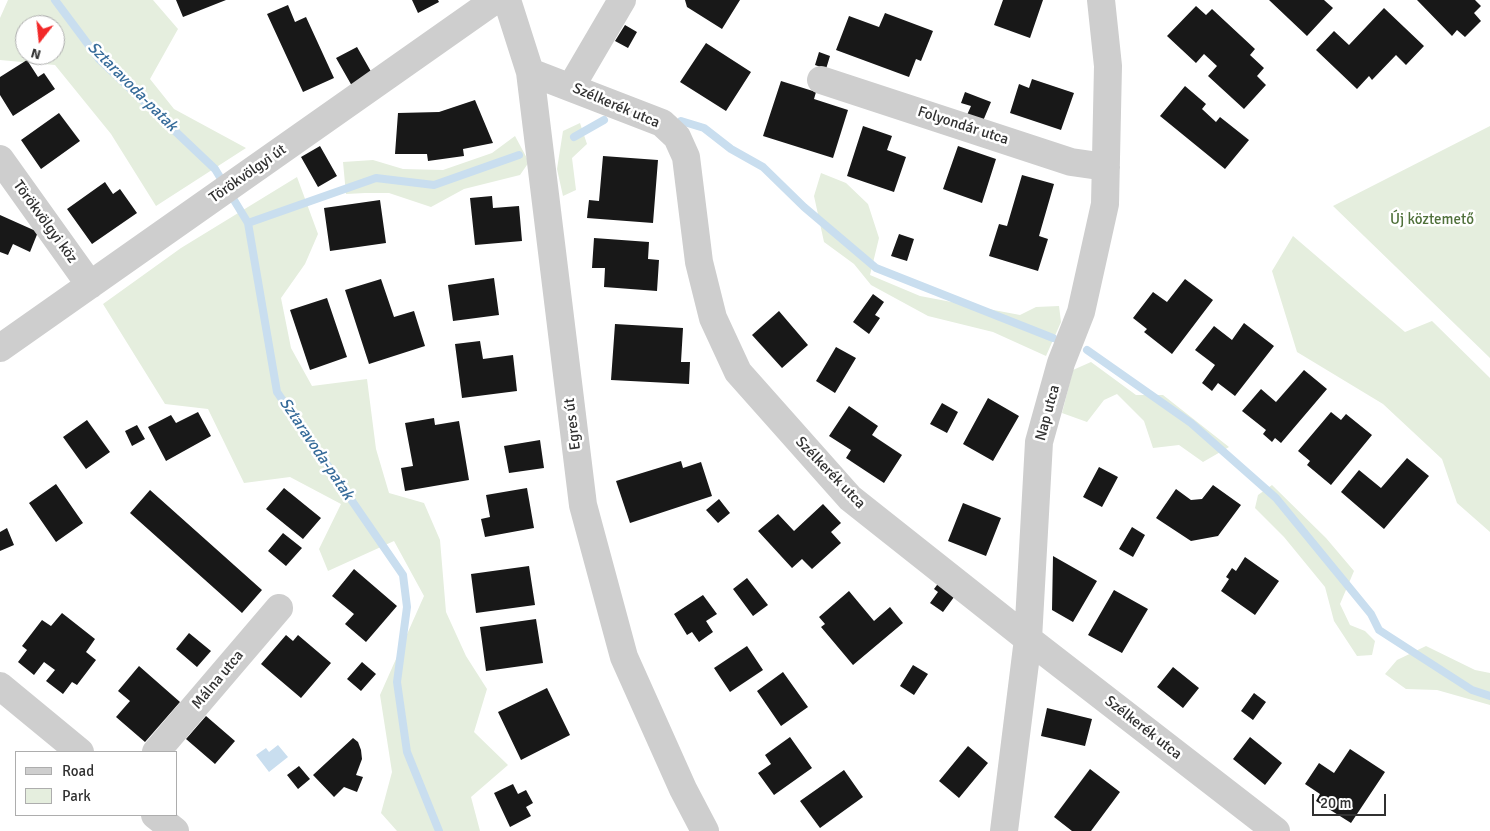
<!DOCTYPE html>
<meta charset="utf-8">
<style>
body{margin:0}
#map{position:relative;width:1490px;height:831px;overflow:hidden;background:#fff;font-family:Signika,sans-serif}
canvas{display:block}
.legend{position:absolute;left:15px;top:751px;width:162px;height:65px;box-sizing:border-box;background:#fff;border:1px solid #adadad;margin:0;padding:6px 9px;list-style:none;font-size:15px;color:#313131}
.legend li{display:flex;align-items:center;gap:10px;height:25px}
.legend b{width:25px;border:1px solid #adadad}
.north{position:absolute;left:15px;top:15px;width:50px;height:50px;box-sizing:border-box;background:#fff;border:1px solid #adadad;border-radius:50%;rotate:196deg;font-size:14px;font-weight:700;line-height:20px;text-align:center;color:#313131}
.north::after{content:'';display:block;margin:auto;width:18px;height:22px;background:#f22828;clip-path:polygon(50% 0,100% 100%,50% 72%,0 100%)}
.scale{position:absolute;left:1312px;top:794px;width:74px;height:22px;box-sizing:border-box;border:2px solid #313131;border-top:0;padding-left:6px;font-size:15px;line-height:18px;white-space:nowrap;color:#313131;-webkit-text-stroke:4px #fff;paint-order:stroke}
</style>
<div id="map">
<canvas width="1490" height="831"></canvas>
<ul class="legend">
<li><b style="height:6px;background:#cecece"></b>Road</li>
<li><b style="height:14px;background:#e5eede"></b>Park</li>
</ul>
<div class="north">N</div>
<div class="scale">20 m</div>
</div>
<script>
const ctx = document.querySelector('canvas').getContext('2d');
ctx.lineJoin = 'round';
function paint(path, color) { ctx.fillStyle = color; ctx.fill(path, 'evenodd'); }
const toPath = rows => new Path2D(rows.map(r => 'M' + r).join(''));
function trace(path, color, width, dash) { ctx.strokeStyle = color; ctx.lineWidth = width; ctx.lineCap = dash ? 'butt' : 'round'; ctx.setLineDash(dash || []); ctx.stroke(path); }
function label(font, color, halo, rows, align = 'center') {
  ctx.font = font + ' Signika,sans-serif'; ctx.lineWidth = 5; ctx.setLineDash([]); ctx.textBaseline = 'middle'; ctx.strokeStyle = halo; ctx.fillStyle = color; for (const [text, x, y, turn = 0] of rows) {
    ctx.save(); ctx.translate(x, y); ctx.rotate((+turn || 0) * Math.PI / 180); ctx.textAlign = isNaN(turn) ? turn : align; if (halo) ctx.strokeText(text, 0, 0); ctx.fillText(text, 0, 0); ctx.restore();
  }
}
paint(toPath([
 [8,0,153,0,178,29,150,79,174,109,246,148,156,206,111,134,55,65,0,60,0,18],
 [25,25,55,25,55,55,25,55],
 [580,123,587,144,572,158,576,190,563,196,557,169,563,131],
 [1490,126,1490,358,1333,206],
 [515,136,529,162,520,175,464,189,431,207,389,193,365,193,346,194,343,162,373,160,403,169,443,170,492,153],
 [821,173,846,183,868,204,879,238,870,275,920,296,1020,315,1036,307,1059,306,1061,322,1046,356,993,332,928,316,871,285,854,264,824,242,814,196],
 [297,177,318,234,305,264,281,298,291,348,312,386,367,379,376,449,389,493,424,503,440,540,446,612,466,656,487,689,474,732,508,765,471,797,480,831,397,831,381,813,392,772,380,695,424,596,394,541,328,571,319,549,341,504,290,477,244,483,208,409,165,404,103,304,181,248],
 [1293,236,1405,332,1432,321,1490,378,1490,532,1457,503,1442,459,1383,404,1297,352,1272,271],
 [1091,362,1136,395,1163,395,1229,447,1203,462,1179,445,1153,448,1144,421,1117,394,1104,400,1087,422,1062,413,1073,370],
 [1272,485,1326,538,1354,571,1340,604,1350,625,1365,631,1375,641,1372,655,1357,656,1334,621,1325,587,1284,537,1255,508,1258,495],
 [1426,646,1475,670,1490,673,1490,705,1437,690,1406,689,1385,674,1397,660]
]), '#e5eede');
paint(toPath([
 [278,745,288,757,269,772,256,755,266,748,269,752]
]), '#c9deef');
trace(toPath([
 [55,0,99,59,215,169,248,223,277,392,403,575,407,607,397,682,407,752,439,831],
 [681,121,704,128,731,149,763,167,804,207,876,268,1053,338],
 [574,137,604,120],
 [248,223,376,178,434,185,519,155],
 [1087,350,1191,423,1276,498,1371,614,1379,630,1472,690,1490,696]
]), '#c9deef', 8);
paint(toPath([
 [176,0,226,0,183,17],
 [412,0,438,0,439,2,418,13],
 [685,0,740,0,722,29,687,7],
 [1003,0,1043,0,1030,38,994,25],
 [1269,0,1324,0,1333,8,1307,36],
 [1417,0,1475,0,1481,6,1474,13,1481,21,1465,37,1457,30,1452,36],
 [288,5,295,22,306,17,334,78,303,92,267,14],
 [1196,6,1206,15,1212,9,1255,49,1250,55,1264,68,1257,76,1266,85,1244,109,1208,76,1217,66,1204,54,1196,63,1167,36],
 [1384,8,1424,46,1406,65,1396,55,1372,80,1369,76,1357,89,1316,50,1334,31,1349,45],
 [885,13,933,31,921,61,916,59,909,77,836,50,849,16,879,27],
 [625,25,637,32,628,48,615,41],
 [706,43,751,72,726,111,680,82],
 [357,47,373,75,352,86,336,58],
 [819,52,830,56,826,69,815,65],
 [27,60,38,77,44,73,55,89,13,116,0,95,0,77],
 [1032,79,1074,93,1061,130,1010,113,1019,84,1029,88],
 [781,81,816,92,814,99,848,110,833,158,763,136],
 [1185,86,1206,104,1202,109,1216,122,1220,117,1249,140,1225,169,1160,116],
 [965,92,991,102,983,121,967,115,971,106,961,103],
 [475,100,493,143,463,149,464,156,428,161,427,154,395,154,398,113,439,112],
 [59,113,80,141,41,169,21,140],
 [863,126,892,136,887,150,906,157,894,192,847,176],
 [320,146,337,176,318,187,301,157],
 [958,146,996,159,982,203,943,189],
 [603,156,658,160,653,223,587,218,589,200,599,201],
 [1022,175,1054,184,1039,236,1048,239,1038,271,989,256,999,224,1007,226],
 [105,182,113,194,120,189,137,213,92,244,67,209],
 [492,196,493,208,519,206,522,241,475,245,470,198],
 [380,200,386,243,330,251,324,208],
 [0,215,38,232,30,252,13,244,8,255,0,252],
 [899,234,914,239,907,261,891,256],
 [594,238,649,242,648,259,659,260,657,291,604,287,605,268,592,268],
 [494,278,499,315,453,321,448,285],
 [381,279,394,317,414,311,425,346,369,364,345,290],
 [1185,279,1213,300,1172,354,1144,332,1147,329,1133,318,1153,292,1167,302],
 [873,294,884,302,875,315,880,318,869,334,853,322],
 [327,298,347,357,310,370,290,310],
 [779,311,808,345,782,368,752,335],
 [1244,323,1274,346,1235,396,1218,383,1212,391,1202,383,1215,365,1195,350,1214,326,1232,340],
 [615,324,683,328,681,362,690,362,689,384,611,380],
 [480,341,483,359,513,355,517,391,462,398,455,344],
 [836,347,856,358,835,393,816,381],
 [1304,370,1327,389,1281,443,1275,438,1272,442,1263,434,1266,430,1242,411,1261,389,1276,402],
 [988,398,1019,416,993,461,963,444],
 [942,403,958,412,947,433,930,424],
 [849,406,878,426,872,435,902,455,884,483,846,458,851,450,829,436],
 [198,412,211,436,166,461,148,427,171,415,176,423],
 [1331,412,1341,420,1346,414,1372,435,1331,485,1307,465,1310,461,1298,451],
 [434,418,435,425,459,421,469,480,405,491,401,468,413,466,405,423],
 [87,420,110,452,86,469,63,437],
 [137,425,145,439,132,446,125,431],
 [540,440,544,468,509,473,504,446],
 [1407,458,1429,476,1384,529,1341,492,1359,470,1381,488],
 [681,461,683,468,701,462,712,496,630,523,616,481],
 [1099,467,1118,477,1102,507,1083,497],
 [56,484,83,523,56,542,29,503],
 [1213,485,1241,505,1218,536,1191,541,1156,518,1176,489,1191,500,1202,499],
 [284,488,321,518,303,539,266,509],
 [527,488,534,528,485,537,481,519,490,517,486,495],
 [150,490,262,590,242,613,130,513],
 [719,499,730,513,718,523,706,510],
 [963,503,1001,518,986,556,948,541],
 [823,504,841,523,831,532,841,543,812,569,802,559,792,568,758,531,778,514,794,531],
 [1132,527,1145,535,1133,557,1119,549],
 [7,528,14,545,0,551,0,532],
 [283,533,302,548,286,566,268,551],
 [1053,556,1097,581,1073,622,1052,610],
 [1245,557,1279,581,1255,615,1221,591,1229,579,1226,577,1232,568,1236,571],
 [529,566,535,605,476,613,471,574],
 [354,569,397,606,366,642,345,624,354,614,332,596],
 [747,578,768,605,753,616,733,589],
 [940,581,957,593,943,612,930,603,938,592,934,589],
 [1114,590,1148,609,1122,653,1088,635],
 [849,591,874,621,890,607,903,623,853,665,821,627,825,624,819,617],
 [703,595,717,614,706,621,713,632,699,642,692,632,687,635,674,614],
 [62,613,95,639,86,652,96,660,77,685,72,682,63,694,46,681,55,670,44,662,34,675,18,662,27,650,22,646,42,620,51,626],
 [536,619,543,663,486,671,480,627],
 [189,633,211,651,197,667,176,649],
 [286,635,293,641,298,635,331,663,301,698,261,664],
 [747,646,763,670,730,692,714,668],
 [362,662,376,674,361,691,347,679],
 [913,665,928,674,914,695,900,686],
 [139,666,180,702,145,742,116,717,130,701,118,691],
 [1173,667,1199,688,1183,708,1157,687],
 [783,672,808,707,781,726,757,691],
 [547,688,570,735,521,760,498,712],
 [1254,693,1266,702,1253,720,1241,711],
 [1047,708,1092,719,1085,746,1041,736],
 [206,716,235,741,215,764,186,739],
 [790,737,812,768,774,795,758,773,771,764,765,755],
 [1250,737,1282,763,1265,785,1233,759],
 [353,738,358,742,361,750,362,759,356,775,363,777,357,792,344,787,334,797,313,775],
 [968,746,988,763,959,798,939,781],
 [1350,749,1385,772,1351,823,1316,801,1320,794,1305,784,1319,763,1334,773],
 [299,766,310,779,298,789,287,775],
 [1090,769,1120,792,1091,831,1072,831,1054,817],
 [844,770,863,797,820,828,800,801],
 [513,784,518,794,526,790,533,803,526,807,531,816,510,827,494,793]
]), '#181818');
trace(toPath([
 [507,0,530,72,583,505,624,657,683,789,705,831],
 [530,72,662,123,677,137,686,157,699,262,713,318,738,372,850,498,1028,639,1276,831],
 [821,80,1071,162,1106,167],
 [571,87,622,0],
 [0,159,90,285],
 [0,348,495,0],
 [0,686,80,752],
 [156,752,279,608],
 [155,815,175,831],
 [1004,831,1028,639,1039,442,1061,363,1081,312,1105,204,1108,66,1101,0]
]), '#cecece', 28);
label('15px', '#313131', '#fff', [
 ["Szélkerék utca",616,106,23],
 ["Folyondár utca",963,126,18],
 ["Törökvölgyi út",248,174,-35],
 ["Törökvölgyi köz",45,222,54],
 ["Nap utca",1048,413,-75],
 ["Egres út",573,424,-97],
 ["Szélkerék utca",830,473,46],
 ["Málna utca",218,680,-50],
 ["Szélkerék utca",1143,728,38]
]);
label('15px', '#4f703a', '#fff', [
 ["Új köztemető",1432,220]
]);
label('italic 16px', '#376c9a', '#fff', [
 ["Sztaravoda-patak",132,87,45],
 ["Sztaravoda-patak",316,449,56]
]);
</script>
